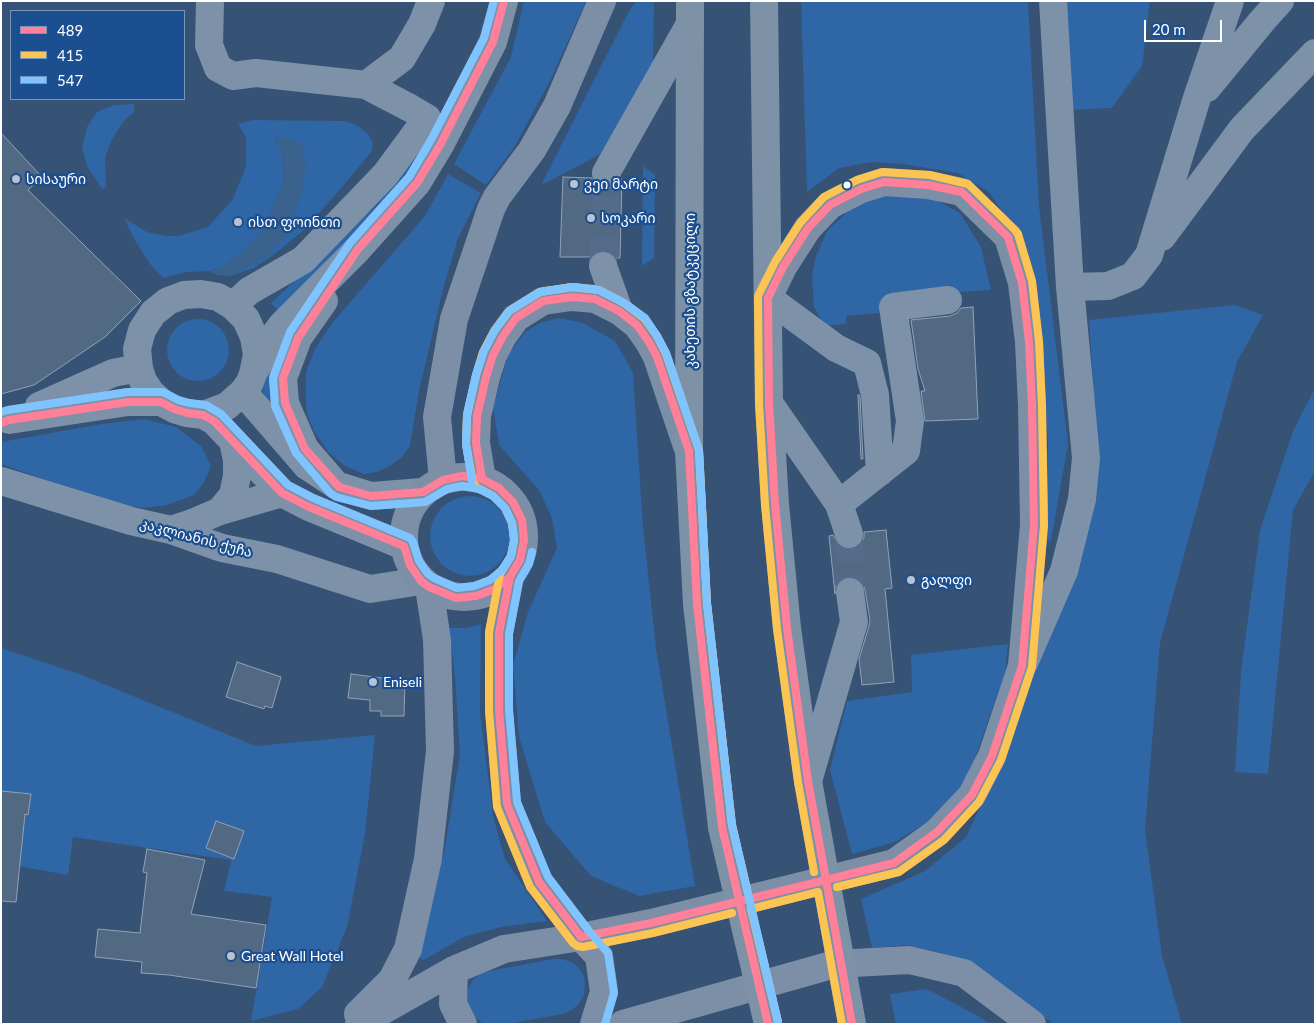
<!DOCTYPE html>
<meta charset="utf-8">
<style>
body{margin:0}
#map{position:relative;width:1316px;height:1025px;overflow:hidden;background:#365274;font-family:Lato,sans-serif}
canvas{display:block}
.frame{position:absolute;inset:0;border:2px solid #fff;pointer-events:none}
.legend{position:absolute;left:10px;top:10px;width:175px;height:90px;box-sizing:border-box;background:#1b4f8f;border:1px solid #7695bc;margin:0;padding:6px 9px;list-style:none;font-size:15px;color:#fff}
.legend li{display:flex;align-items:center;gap:10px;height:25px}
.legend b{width:25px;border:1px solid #7695bc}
.scale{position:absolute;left:1144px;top:20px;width:78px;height:22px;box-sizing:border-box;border:2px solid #fff;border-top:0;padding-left:6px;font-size:15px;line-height:18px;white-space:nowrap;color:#fff;-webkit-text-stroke:4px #1b4f8f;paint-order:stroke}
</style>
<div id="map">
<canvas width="1316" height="1025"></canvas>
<div class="frame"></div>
<ul class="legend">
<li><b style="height:6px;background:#ff8098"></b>489</li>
<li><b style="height:6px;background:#fcc553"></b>415</li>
<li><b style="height:6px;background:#80c4ff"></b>547</li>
</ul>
<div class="scale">20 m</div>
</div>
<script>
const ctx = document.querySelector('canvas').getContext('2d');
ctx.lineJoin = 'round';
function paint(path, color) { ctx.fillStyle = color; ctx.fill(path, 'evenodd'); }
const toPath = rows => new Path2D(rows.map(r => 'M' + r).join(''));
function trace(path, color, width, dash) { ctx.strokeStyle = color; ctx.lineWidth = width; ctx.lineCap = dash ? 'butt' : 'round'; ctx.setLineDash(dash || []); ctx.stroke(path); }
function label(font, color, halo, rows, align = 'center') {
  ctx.font = font + ' Lato,"Noto Sans Georgian",sans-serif'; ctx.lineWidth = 4.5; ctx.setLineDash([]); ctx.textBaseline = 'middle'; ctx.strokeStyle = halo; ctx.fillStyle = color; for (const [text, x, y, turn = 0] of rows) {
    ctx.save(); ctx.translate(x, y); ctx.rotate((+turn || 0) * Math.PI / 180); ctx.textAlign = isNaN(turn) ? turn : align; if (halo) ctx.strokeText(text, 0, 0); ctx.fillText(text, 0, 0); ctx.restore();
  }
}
paint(toPath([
 [524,1,586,1,552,77,515,146,486,185,454,164,511,57],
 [637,1,654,1,653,62,610,149,544,184,542,183,630,9],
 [801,1,1028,1,1039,206,1068,444,1051,541,1043,540,1048,445,1043,348,1021,239,989,192,958,173,902,164,873,162,839,168,807,192],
 [1066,1,1150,1,1142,66,1112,108,1069,110],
 [134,104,134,112,124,121,112,139,105,158,106,187,102,189,88,168,82,149,87,127,97,112,114,105],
 [252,120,345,121,358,126,368,134,373,142,372,151,336,194,305,229,276,253,254,268,231,276,266,256,299,142,275,138,282,151,284,180,265,228,242,252,223,267,209,271,186,272,163,278,150,264,134,239,124,218,147,232,165,236,179,236,208,227,233,199,246,166,246,137,238,124],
 [412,156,416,159,384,207,280,313,271,303,378,204],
 [643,166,655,175,654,258,642,266],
 [448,174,481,193,458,238,443,289,419,391,410,446,402,457,390,466,377,472,364,474,345,466,328,452,314,431,307,414,306,401,306,372,315,349,332,323,425,216],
 [906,194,936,200,960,213,981,247,991,290,888,296,880,313,846,316,846,324,825,326,814,307,812,276,816,256,827,231,847,212,871,197],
 [1235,305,1263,315,1237,362,1160,643,1145,830,1162,956,1182,1024,1054,1024,975,967,942,953,906,945,872,948,861,899,925,871,966,837,1005,752,1095,463,1093,381,1089,320],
 [560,318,583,323,615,341,633,373,643,527,656,648,695,886,639,896,591,876,545,822,519,737,513,665,528,612,557,548,552,518,539,490,499,445,493,407,508,355,525,332,542,322],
 '167 350a31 31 0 1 1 62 0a31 31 0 1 1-62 0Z',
 [276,348,277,419,268,408,262,388,265,369],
 [1315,388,1315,471,1293,510,1268,774,1235,772,1241,671,1260,530,1293,431],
 [144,419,176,427,201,446,211,466,203,484,194,495,167,505,143,508,107,502,1,464,1,442,101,424],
 '430 536a40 40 0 1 1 80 0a40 40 0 1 1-80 0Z',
 [481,624,480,711,493,816,505,859,547,921,501,927,464,937,424,960,415,956,430,912,444,853,460,754,455,677,449,628,466,628],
 [1008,644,1005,673,964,790,935,817,895,842,852,854,830,770,847,701,912,692,911,655],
 [1,648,79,674,256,746,375,735,365,834,347,927,322,987,298,1009,251,1021,272,897,224,891,231,860,73,837,68,875,1,863],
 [553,959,562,959,571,962,579,968,584,976,585,986,584,995,579,1004,572,1010,563,1014,508,1024,485,1024,481,1022,473,1016,468,1008,466,998,468,989,473,980,480,974,489,971],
 [927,989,982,1018,989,1024,896,1024,890,994]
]), '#2f66a5');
paint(toPath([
 [275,137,300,142,306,161,301,195,286,236,266,256,231,276,217,275,209,271,223,267,242,252,265,228,284,180,282,151]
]), '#3b618d');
const building = toPath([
 [1,133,42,177,28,190,141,301,105,337,34,385,1,394,1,133],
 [563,177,592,178,593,181,598,186,606,189,614,186,621,179,622,179,620,258,616,258,613,254,605,251,597,252,590,257,560,257,563,177],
 [973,307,978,419,925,421,921,391,925,391,918,369,911,320,950,316,957,313,961,308,973,307],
 [858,395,859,395,860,397,863,459,861,459,858,395],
 [886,530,892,588,885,589,894,682,862,685,859,659,869,626,870,620,865,590,862,582,855,577,848,577,840,580,835,587,835,594,829,536,833,535,839,546,845,549,853,549,861,544,864,538,864,532,886,530],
 [237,662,281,677,272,708,265,706,264,709,226,697,237,662],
 [351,674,405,681,404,716,381,716,381,711,370,711,370,700,348,698,351,674],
 [1,791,31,794,28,815,25,814,16,902,1,901,1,791],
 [216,821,244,831,234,859,206,848,216,821],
 [147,849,205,860,191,914,266,925,256,988,169,975,141,973,142,962,95,957,98,929,140,933,147,873,143,872,147,849]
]);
paint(building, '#526984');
trace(building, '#92a2b6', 1);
trace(toPath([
 [603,266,606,173],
 [849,534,850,592]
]), '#546c89', 28, [28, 14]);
trace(toPath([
 [210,1,209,45,218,68,233,76,256,73,366,85,410,108,427,118,440,145],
 [366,85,402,58,422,24,431,1],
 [1207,88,1262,21,1280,1],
 [606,173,690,24],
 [1162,237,1242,129,1315,53],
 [603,266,619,311],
 [1070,287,1108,286,1133,276,1149,255,1196,101,1230,1],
 [768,298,836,348,867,363,875,395,880,472],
 [324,301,298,338,283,378,285,403,305,449,336,485],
 [233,306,249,291,303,260,385,175,427,118],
 [255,370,276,333,282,325,358,249,417,183,440,145,493,42,504,1],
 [243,392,307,466,336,485,371,496,423,492],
 [769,403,839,504,849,534],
 [39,406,113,373,139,368],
 [203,415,227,406,243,392,249,384,253,374,257,355,254,337,246,319,233,306,218,297,201,294,184,295,168,301,153,313,142,330,137,349,139,368,143,381,151,393,161,402,174,409,187,413,203,415,214,421,282,493,309,507,404,546],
 [9,420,128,402,161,402],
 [1,481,131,521,171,530,222,548,277,559,370,589,421,581],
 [839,504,906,451,910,421,893,307,948,300],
 [220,511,233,495,237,476,237,460,233,441],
 [171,530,192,523,220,511,282,493],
 [1024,663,1064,571,1082,499,1086,458,1070,287,1053,1],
 [808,781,854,622,850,592]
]), '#7d92a8', 28);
trace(toPath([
 '404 537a60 60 0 1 1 120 0a60 60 0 1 1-120 0Z',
 [482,479,476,443,477,416,486,377,493,355,503,336,516,318,543,301,572,297,595,299,619,311,637,325,649,342,657,357,687,446],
 [443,480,437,417,454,319,491,209,497,197,532,150,557,106,602,1],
 [510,577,499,633,499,710,507,804,539,882,581,937,599,956,604,992,594,1024],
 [454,970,453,1004,463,1024],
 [358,1014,392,980,408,949,428,859,440,751,437,640,429,587],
 [359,1024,454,970,504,949,581,937,651,923,894,863,937,832,972,795,992,756,1022,666,1034,525,1032,406,1029,342,1022,283,1008,237,962,192,928,185,884,182,861,189,830,205,808,228,783,267,768,298],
 [623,1024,835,964,909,960,964,973,1032,1024]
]), '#7d8ea7', 28);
trace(toPath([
 [690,1,689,451,697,604,722,827],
 [764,1,769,403,775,504,787,628,808,781]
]), '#7e92a7', 28);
trace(toPath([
 [808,781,852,1024],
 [722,827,768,1024]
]), '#7e92a7', 28);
trace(toPath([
 [884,182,928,185,962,192,1008,237,1022,283,1029,342,1032,406,1034,525,1022,666,992,756,972,795,937,832,894,863,826,880,808,781,787,628,775,504,769,403,768,298,783,267,808,228,830,205,861,189,884,182],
 [1,423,9,420,128,402,161,402,174,409,187,413,203,415,214,421,282,493,309,507,404,546,410,565,421,581,429,587,456,598,476,596,495,589,510,577,520,560,524,540,522,520,513,502,499,488,482,479,462,476,443,480,423,492,371,496,339,487,305,449,285,403,283,378,298,338,358,249,417,183,440,145,493,42,504,1],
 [482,479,499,488,513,502,522,520,524,540,520,560,510,577,499,633,499,710,507,804,539,882,581,937,651,923,826,880],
 [482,479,476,443,477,416,486,377,493,355,503,336,516,318,543,301,572,297,595,299,619,311,637,325,649,342,657,357,689,451,697,604,722,827,768,1024],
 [826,880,852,1024]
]), '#ff8098', 8);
trace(toPath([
 [814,872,798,782,777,629,765,505,759,404,758,296,775,262,800,223,824,197,857,180,882,172,930,175,968,184,1015,230,1018,234,1032,281,1039,342,1042,406,1044,525,1032,667,1001,760,979,802,944,840,899,872,837,887],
 [732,913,653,933,583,947,577,946,573,943,530,887,497,807,489,711,489,632,500,574,511,556,514,540,512,523,505,508,493,496,476,487,473,483,466,444,467,416,476,375,483,352,494,331,509,311,540,292,572,287,599,290,624,303,644,318,657,336,666,354,699,450,707,603,732,825,747,889],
 [778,1022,751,909,818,892,842,1024]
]), '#fcc553', 8);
trace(toPath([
 [1,412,8,410,128,392,163,392,178,400,189,403,206,405,221,414,288,485,313,498,410,538,413,542,419,561,428,574,434,578,457,588,474,586,490,580,502,570,511,556,514,540,512,523,505,508,493,496,479,489,462,486,447,489,425,502,371,506,336,497,330,493,296,453,275,406,273,378,290,332,350,243,409,177,431,140,484,38,494,1],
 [472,481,466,444,467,414,476,375,484,351,495,330,509,311,540,292,573,287,599,290,624,303,645,318,657,336,666,353,699,450,707,603,732,825,778,1022],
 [532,552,529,564,519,581,509,634,509,710,517,802,548,877,589,931,608,953,614,993,605,1024]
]), '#80c4ff', 8);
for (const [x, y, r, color] of [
 [16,179,5,"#b9c2ce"],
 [574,184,5,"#b9c2ce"],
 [847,185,4.5,"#fff"],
 [591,218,5,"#b9c2ce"],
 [238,222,5,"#b9c2ce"],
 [911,580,5,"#b9c2ce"],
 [373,682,5,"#b9c2ce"],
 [231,956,5,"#b9c2ce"]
]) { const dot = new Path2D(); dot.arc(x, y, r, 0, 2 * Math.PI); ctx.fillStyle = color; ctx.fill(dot); trace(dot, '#1b4f8f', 2); }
label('14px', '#fff', '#1b4f8f', [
 ["სისაური",26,179],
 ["ვეი მარტი",584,184],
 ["სოკარი",601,218],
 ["ისთ ფოინთი",248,222],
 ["გალფი",921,580],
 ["Eniseli",383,682],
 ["Great Wall Hotel",241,956]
], 'left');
label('14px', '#fff', '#1b4f8f', [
 ["კახეთის გზატკეცილი",690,291,-90],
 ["კაკლიანის ქუჩა",196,538,15]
]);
</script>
